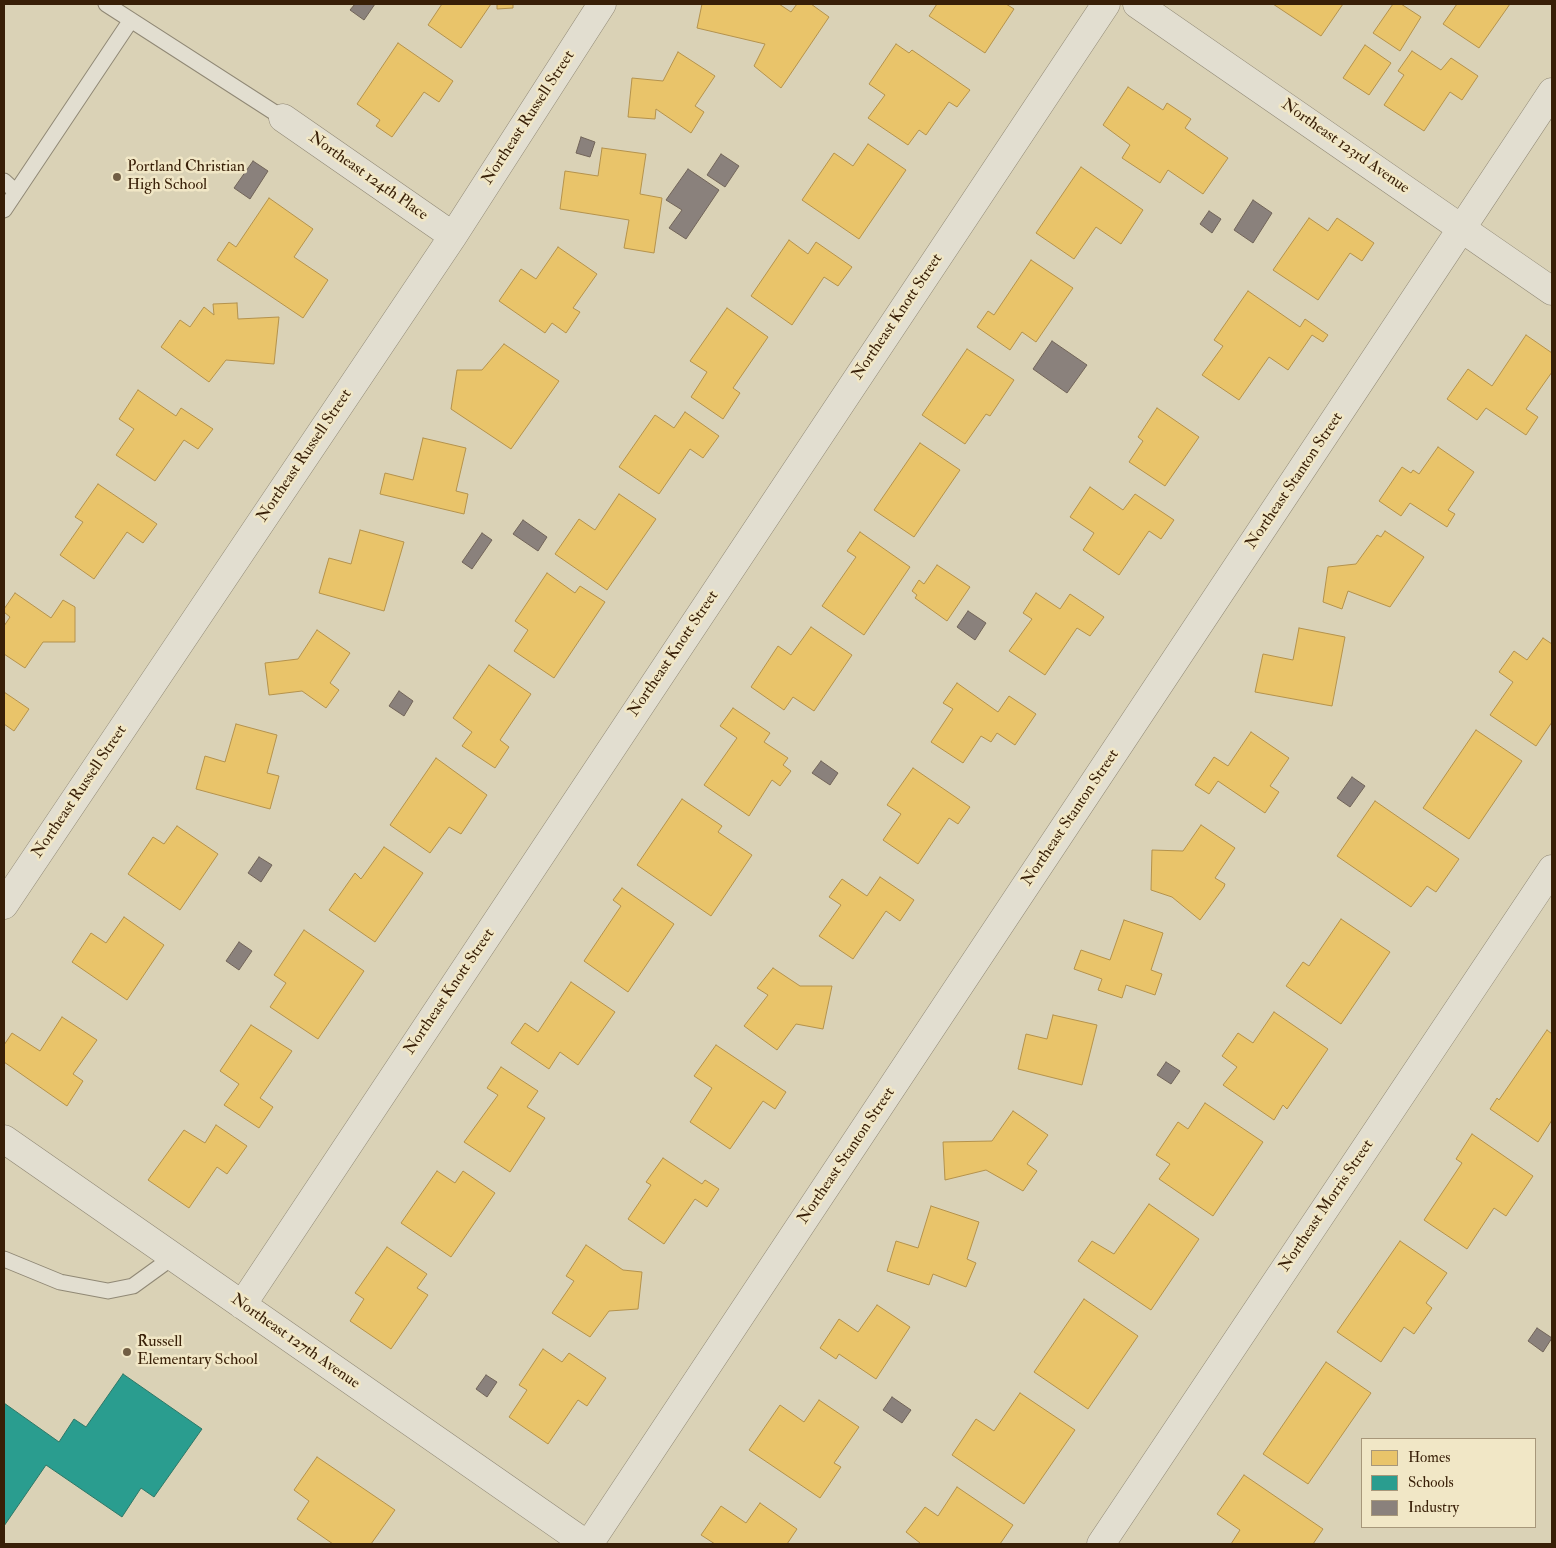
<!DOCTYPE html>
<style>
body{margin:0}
#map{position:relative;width:1556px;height:1548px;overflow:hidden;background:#dad2b6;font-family:"IM FELL Double Pica",serif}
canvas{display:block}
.frame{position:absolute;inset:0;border:5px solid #381f07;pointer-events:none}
.legend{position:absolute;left:1361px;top:1438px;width:175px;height:90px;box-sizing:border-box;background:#f1e7c6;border:1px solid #a7977a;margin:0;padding:6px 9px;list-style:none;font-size:15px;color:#381f07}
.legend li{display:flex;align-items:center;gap:10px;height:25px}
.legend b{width:25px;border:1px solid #a7977a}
</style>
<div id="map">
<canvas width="1556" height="1548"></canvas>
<div class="frame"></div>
<ul class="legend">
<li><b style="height:14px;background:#e9c46a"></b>Homes</li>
<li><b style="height:14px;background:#2a9d8f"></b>Schools</li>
<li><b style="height:14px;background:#8a817c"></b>Industry</li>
</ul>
</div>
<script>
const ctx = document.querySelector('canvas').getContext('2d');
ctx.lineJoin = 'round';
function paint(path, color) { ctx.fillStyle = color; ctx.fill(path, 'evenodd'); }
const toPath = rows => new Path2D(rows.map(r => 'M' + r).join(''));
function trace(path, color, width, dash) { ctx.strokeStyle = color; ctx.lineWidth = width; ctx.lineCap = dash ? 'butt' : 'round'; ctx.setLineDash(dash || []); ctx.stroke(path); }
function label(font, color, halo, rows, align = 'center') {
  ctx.font = font + ' "IM FELL Double Pica",serif'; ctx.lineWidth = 5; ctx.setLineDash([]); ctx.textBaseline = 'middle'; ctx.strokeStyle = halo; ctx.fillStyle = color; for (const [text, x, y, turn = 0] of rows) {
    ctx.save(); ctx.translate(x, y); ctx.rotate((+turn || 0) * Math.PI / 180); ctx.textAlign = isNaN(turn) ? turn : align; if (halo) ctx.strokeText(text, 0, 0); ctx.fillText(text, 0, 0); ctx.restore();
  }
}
const homes = toPath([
 [442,4,491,4,461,48,428,25,442,4],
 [497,4,513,4,513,8,497,9,497,4],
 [702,4,779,4,791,12,797,4,811,4,829,17,781,88,754,66,765,44,697,28,702,4],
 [937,4,1006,4,1014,9,985,53,929,16,937,4],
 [1273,4,1343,4,1321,36,1273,4],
 [1393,4,1401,4,1421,17,1400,51,1373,33,1393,4],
 [1457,4,1510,4,1479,48,1443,24,1457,4],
 [398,43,453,81,439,102,424,92,392,137,376,126,380,120,357,104,398,43],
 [896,44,909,53,912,50,970,90,957,107,949,102,926,135,919,130,908,145,868,118,885,95,869,84,896,44],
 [1365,45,1391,63,1369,95,1343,78,1365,45],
 [1412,51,1441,70,1451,58,1478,76,1462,100,1450,92,1424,131,1384,105,1404,75,1398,71,1412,51],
 [678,52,715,76,695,106,704,112,691,133,656,109,655,119,628,117,632,78,663,81,678,52],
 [1128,87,1163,110,1167,103,1191,119,1185,128,1228,158,1203,194,1168,170,1160,183,1122,158,1130,145,1103,125,1128,87],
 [868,144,906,170,859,239,802,200,834,153,853,166,868,144],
 [602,148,646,154,640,194,662,198,654,253,624,248,629,220,560,209,565,171,598,176,602,148],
 [1081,167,1143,210,1121,244,1096,227,1074,259,1036,233,1081,167],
 [269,198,313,229,294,257,328,280,303,318,217,260,229,242,236,247,269,198],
 [1309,218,1328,231,1337,218,1374,243,1362,261,1350,253,1318,300,1273,270,1309,218],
 [789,240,808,254,816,242,852,267,838,286,824,277,792,325,751,296,789,240],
 [558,247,597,274,573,308,580,312,566,333,552,323,545,333,499,301,521,269,536,279,558,247],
 [1031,260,1073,288,1036,342,1022,332,1010,350,977,327,988,311,994,315,1031,260],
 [1248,291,1300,327,1305,319,1328,335,1323,342,1312,335,1288,370,1269,357,1239,400,1202,375,1223,346,1214,340,1248,291],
 [237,303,238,319,279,317,274,364,226,360,209,382,161,347,180,320,190,327,204,307,214,315,213,304,237,303],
 [727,308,768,337,733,388,740,393,723,419,691,397,707,372,690,361,727,308],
 [1526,335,1552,353,1552,372,1526,409,1538,417,1526,435,1486,408,1477,420,1447,399,1468,369,1492,386,1526,335],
 [504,344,559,381,511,449,451,409,457,370,482,370,504,344],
 [967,349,1014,380,990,416,986,414,965,444,922,415,967,349],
 [138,390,176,416,181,408,213,429,198,449,184,440,155,481,116,455,134,429,119,419,138,390],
 [1157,408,1199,437,1165,486,1129,462,1143,441,1138,437,1157,408],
 [685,412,719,436,703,458,690,449,659,494,619,467,655,415,674,428,685,412],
 [423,438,466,448,456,491,468,494,464,514,380,494,385,473,413,480,423,438],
 [920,443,960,470,914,537,874,510,920,443],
 [1438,447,1474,472,1448,510,1455,514,1447,527,1410,503,1401,516,1379,501,1402,467,1411,473,1413,470,1419,474,1438,447],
 [98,484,157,524,143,543,127,532,94,579,60,555,83,522,75,517,98,484],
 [1090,487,1123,510,1135,494,1174,520,1161,539,1149,531,1119,575,1083,550,1094,533,1070,517,1090,487],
 [619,494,656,519,607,590,555,554,579,519,595,530,619,494],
 [360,530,404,542,384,611,319,593,329,558,351,564,360,530],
 [1385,531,1424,557,1390,607,1348,591,1342,609,1323,602,1328,567,1356,564,1377,535,1381,537,1385,531],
 [860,532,910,567,864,635,822,606,856,557,847,551,860,532],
 [937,565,970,587,947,621,915,598,917,595,912,591,919,580,924,584,937,565],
 [547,573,575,593,580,586,605,602,554,678,514,651,528,630,515,621,547,573],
 [15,593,51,618,63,600,75,607,75,642,43,642,25,668,4,654,4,626,10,617,4,612,4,609,15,593],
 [1036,593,1060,609,1070,594,1104,617,1090,636,1077,628,1045,675,1009,651,1032,619,1023,613,1036,593],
 [811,627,852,655,814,711,793,697,784,710,751,687,778,646,791,655,811,627],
 [1299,628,1345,637,1332,706,1255,692,1263,654,1293,660,1299,628],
 [317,630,350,653,330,683,339,690,326,708,302,691,269,695,265,663,298,659,317,630],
 [1543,638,1552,644,1552,722,1536,746,1490,715,1513,682,1499,672,1514,651,1527,660,1543,638],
 [489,665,531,694,500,740,509,747,495,768,462,746,472,732,453,718,489,665],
 [957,683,998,712,1009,696,1036,714,1015,745,997,733,991,742,981,736,963,763,931,742,953,709,943,703,957,683],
 [4,692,29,709,14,731,4,724,4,692],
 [733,708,770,733,764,742,788,758,783,765,791,771,780,786,772,780,749,816,704,785,737,738,720,726,733,708],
 [236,724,277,735,267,773,279,776,270,809,196,789,205,756,225,762,236,724],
 [1476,730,1522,761,1469,839,1423,808,1476,730],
 [1251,732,1289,758,1270,786,1279,792,1265,813,1218,781,1209,794,1195,785,1214,757,1228,766,1251,732],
 [436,758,487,795,461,834,449,827,430,853,390,825,436,758],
 [913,768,970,807,958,824,949,818,918,864,883,840,901,814,887,805,913,768],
 [682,799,722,826,718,832,752,855,711,916,637,865,682,799],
 [1375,801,1459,859,1436,892,1427,886,1411,907,1337,856,1375,801],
 [1201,825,1235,848,1215,878,1225,884,1224,887,1200,920,1172,897,1151,890,1152,850,1183,851,1201,825],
 [177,826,218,854,180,910,128,874,153,837,164,844,177,826],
 [384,847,423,873,375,942,329,910,355,873,361,879,384,847],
 [880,877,914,900,900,921,886,911,853,959,819,936,841,905,829,897,842,879,867,896,880,877],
 [622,888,674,924,628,992,584,961,621,906,613,900,622,888],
 [124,917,164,945,127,1000,72,962,91,933,106,943,124,917],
 [1341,919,1390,952,1341,1024,1286,986,1303,962,1309,966,1341,919],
 [1124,920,1163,933,1151,970,1162,974,1155,995,1126,985,1122,998,1098,990,1102,979,1074,969,1081,950,1110,960,1124,920],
 [304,930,364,971,318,1039,270,1007,286,983,274,975,304,930],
 [773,968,800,986,832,986,823,1029,796,1024,777,1050,744,1026,768,995,757,988,773,968],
 [571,982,615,1012,578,1065,560,1052,549,1069,511,1043,525,1023,538,1032,571,982],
 [1274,1012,1328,1049,1287,1109,1283,1105,1274,1120,1223,1085,1237,1067,1222,1056,1238,1033,1253,1043,1274,1012],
 [1053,1015,1097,1025,1082,1085,1018,1069,1026,1034,1047,1039,1053,1015],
 [62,1017,97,1040,73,1074,83,1081,67,1106,4,1062,4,1045,12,1033,40,1051,62,1017],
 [251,1025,292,1051,260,1098,273,1107,259,1128,224,1105,239,1084,220,1071,251,1025],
 [1547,1030,1552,1034,1552,1120,1538,1142,1490,1109,1497,1098,1499,1100,1547,1030],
 [716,1045,786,1092,775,1109,763,1101,730,1149,690,1122,712,1088,694,1076,716,1045],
 [501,1067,538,1091,527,1107,545,1118,510,1172,464,1142,498,1095,487,1088,501,1067],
 [1205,1103,1263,1142,1213,1216,1159,1179,1170,1164,1156,1155,1178,1122,1188,1129,1205,1103],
 [1013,1111,1048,1135,1027,1164,1037,1171,1023,1191,986,1170,945,1180,943,1142,992,1141,1013,1111],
 [216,1125,247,1146,227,1174,217,1167,189,1208,148,1180,184,1130,205,1143,216,1125],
 [1472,1134,1533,1176,1506,1216,1494,1208,1467,1249,1424,1220,1462,1163,1456,1159,1472,1134],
 [663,1158,702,1184,705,1180,719,1189,707,1207,695,1199,664,1244,628,1219,651,1185,646,1182,663,1158],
 [437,1171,455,1183,463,1171,495,1193,451,1257,401,1223,437,1171],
 [1149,1204,1199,1239,1151,1310,1078,1261,1092,1241,1114,1254,1149,1204],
 [931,1206,979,1222,967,1259,976,1263,966,1287,933,1274,929,1285,887,1271,896,1241,918,1248,931,1206],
 [1400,1241,1447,1273,1426,1303,1432,1308,1414,1334,1404,1327,1381,1362,1337,1332,1400,1241],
 [586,1245,623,1270,642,1272,638,1309,609,1311,590,1337,552,1313,574,1281,566,1276,586,1245],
 [387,1247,427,1274,417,1288,428,1295,391,1349,350,1321,364,1299,355,1293,387,1247],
 [1084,1299,1138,1336,1088,1409,1034,1372,1084,1299],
 [877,1305,910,1327,876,1379,839,1354,836,1359,820,1348,839,1319,858,1332,877,1305],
 [543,1349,562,1362,569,1353,606,1378,587,1406,578,1400,548,1444,509,1417,527,1390,519,1385,543,1349],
 [1326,1362,1371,1393,1308,1484,1263,1454,1326,1362],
 [1020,1393,1075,1430,1024,1504,952,1455,976,1419,994,1431,1020,1393],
 [819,1400,859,1427,834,1463,841,1467,820,1498,749,1450,780,1405,804,1422,819,1400],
 [317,1457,395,1510,371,1544,333,1544,297,1519,309,1501,294,1490,317,1457],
 [1244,1475,1323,1529,1313,1544,1231,1544,1240,1530,1217,1514,1244,1475],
 [957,1487,1013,1525,1000,1544,919,1544,920,1543,906,1532,925,1507,938,1516,957,1487],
 [760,1503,797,1529,787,1544,715,1544,701,1535,721,1506,746,1523,760,1503]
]);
paint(homes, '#e9c46a');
trace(homes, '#b4924c', 1);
const schools = toPath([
 [123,1374,202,1429,154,1497,141,1488,122,1517,46,1465,4,1526,4,1403,59,1442,74,1419,86,1427,123,1374]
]);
paint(schools, '#2a9d8f');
trace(schools, '#2e7766', 1);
const industry = toPath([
 [355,4,375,4,364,20,350,10,355,4],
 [581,137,595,142,590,157,576,153,581,137],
 [721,154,739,166,725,187,707,175,721,154],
 [253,161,268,171,250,199,234,188,253,161],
 [688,169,719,190,686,239,669,228,682,210,666,200,688,169],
 [1253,200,1272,213,1253,243,1234,230,1253,200],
 [1209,211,1221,219,1212,233,1200,224,1209,211],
 [1052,341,1087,365,1067,393,1033,369,1052,341],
 [523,520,547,537,538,551,513,534,523,520],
 [482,533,492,540,472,569,462,562,482,533],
 [968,611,986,623,975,640,957,627,968,611],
 [399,691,413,701,404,716,389,706,399,691],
 [821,761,838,773,830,785,812,773,821,761],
 [1352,777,1365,786,1350,807,1337,798,1352,777],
 [259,857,272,865,261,882,248,873,259,857],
 [239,942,252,951,239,970,226,961,239,942],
 [1166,1062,1180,1071,1171,1084,1157,1075,1166,1062],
 [1537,1328,1552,1338,1543,1352,1528,1341,1537,1328],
 [486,1375,497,1382,487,1397,476,1389,486,1375],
 [892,1397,911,1410,902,1423,883,1410,892,1397]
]);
paint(industry, '#8a817c');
trace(industry, '#716459', 1);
const lane = toPath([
 [106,4,283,118],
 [4,181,16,192],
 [4,210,131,20],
 [4,1259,60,1282,108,1291,133,1286,173,1257]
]);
const street = toPath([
 [1137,4,1552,291],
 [283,118,453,236],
 [4,905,453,236,602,4],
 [4,1139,586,1544],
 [242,1305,1106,4],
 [589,1544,1552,92],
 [1101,1544,1552,869]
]);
trace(lane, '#908875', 17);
trace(street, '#908875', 29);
trace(lane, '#e2ded0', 15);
trace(street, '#e2ded0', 28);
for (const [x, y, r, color] of [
 [117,177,5,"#715e44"],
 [127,1352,5,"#715e44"]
]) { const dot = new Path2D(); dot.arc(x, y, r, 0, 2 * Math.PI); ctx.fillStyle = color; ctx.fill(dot); trace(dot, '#f1e7c6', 2); }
label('16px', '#381f07', '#f1e7c6', [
 ["Northeast Russell Street",529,118,-57],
 ["Northeast 123rd Avenue",1345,147,35],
 ["Northeast 124th Place",368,177,35],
 ["Northeast Knott Street",898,317,-56],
 ["Northeast Russell Street",305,456,-56],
 ["Northeast Stanton Street",1295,481,-56],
 ["Northeast Knott Street",674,654,-56],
 ["Northeast Russell Street",80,792,-56],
 ["Northeast Stanton Street",1071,818,-56],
 ["Northeast Knott Street",450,992,-56],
 ["Northeast Stanton Street",847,1156,-56],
 ["Northeast Morris Street",1327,1206,-56],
 ["Northeast 127th Avenue",295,1342,35]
]);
label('16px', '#381f07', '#f1e7c6', [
 ["Portland Christian",127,168],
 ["High School",127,186],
 ["Russell",137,1343],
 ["Elementary School",137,1361]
], 'left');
</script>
